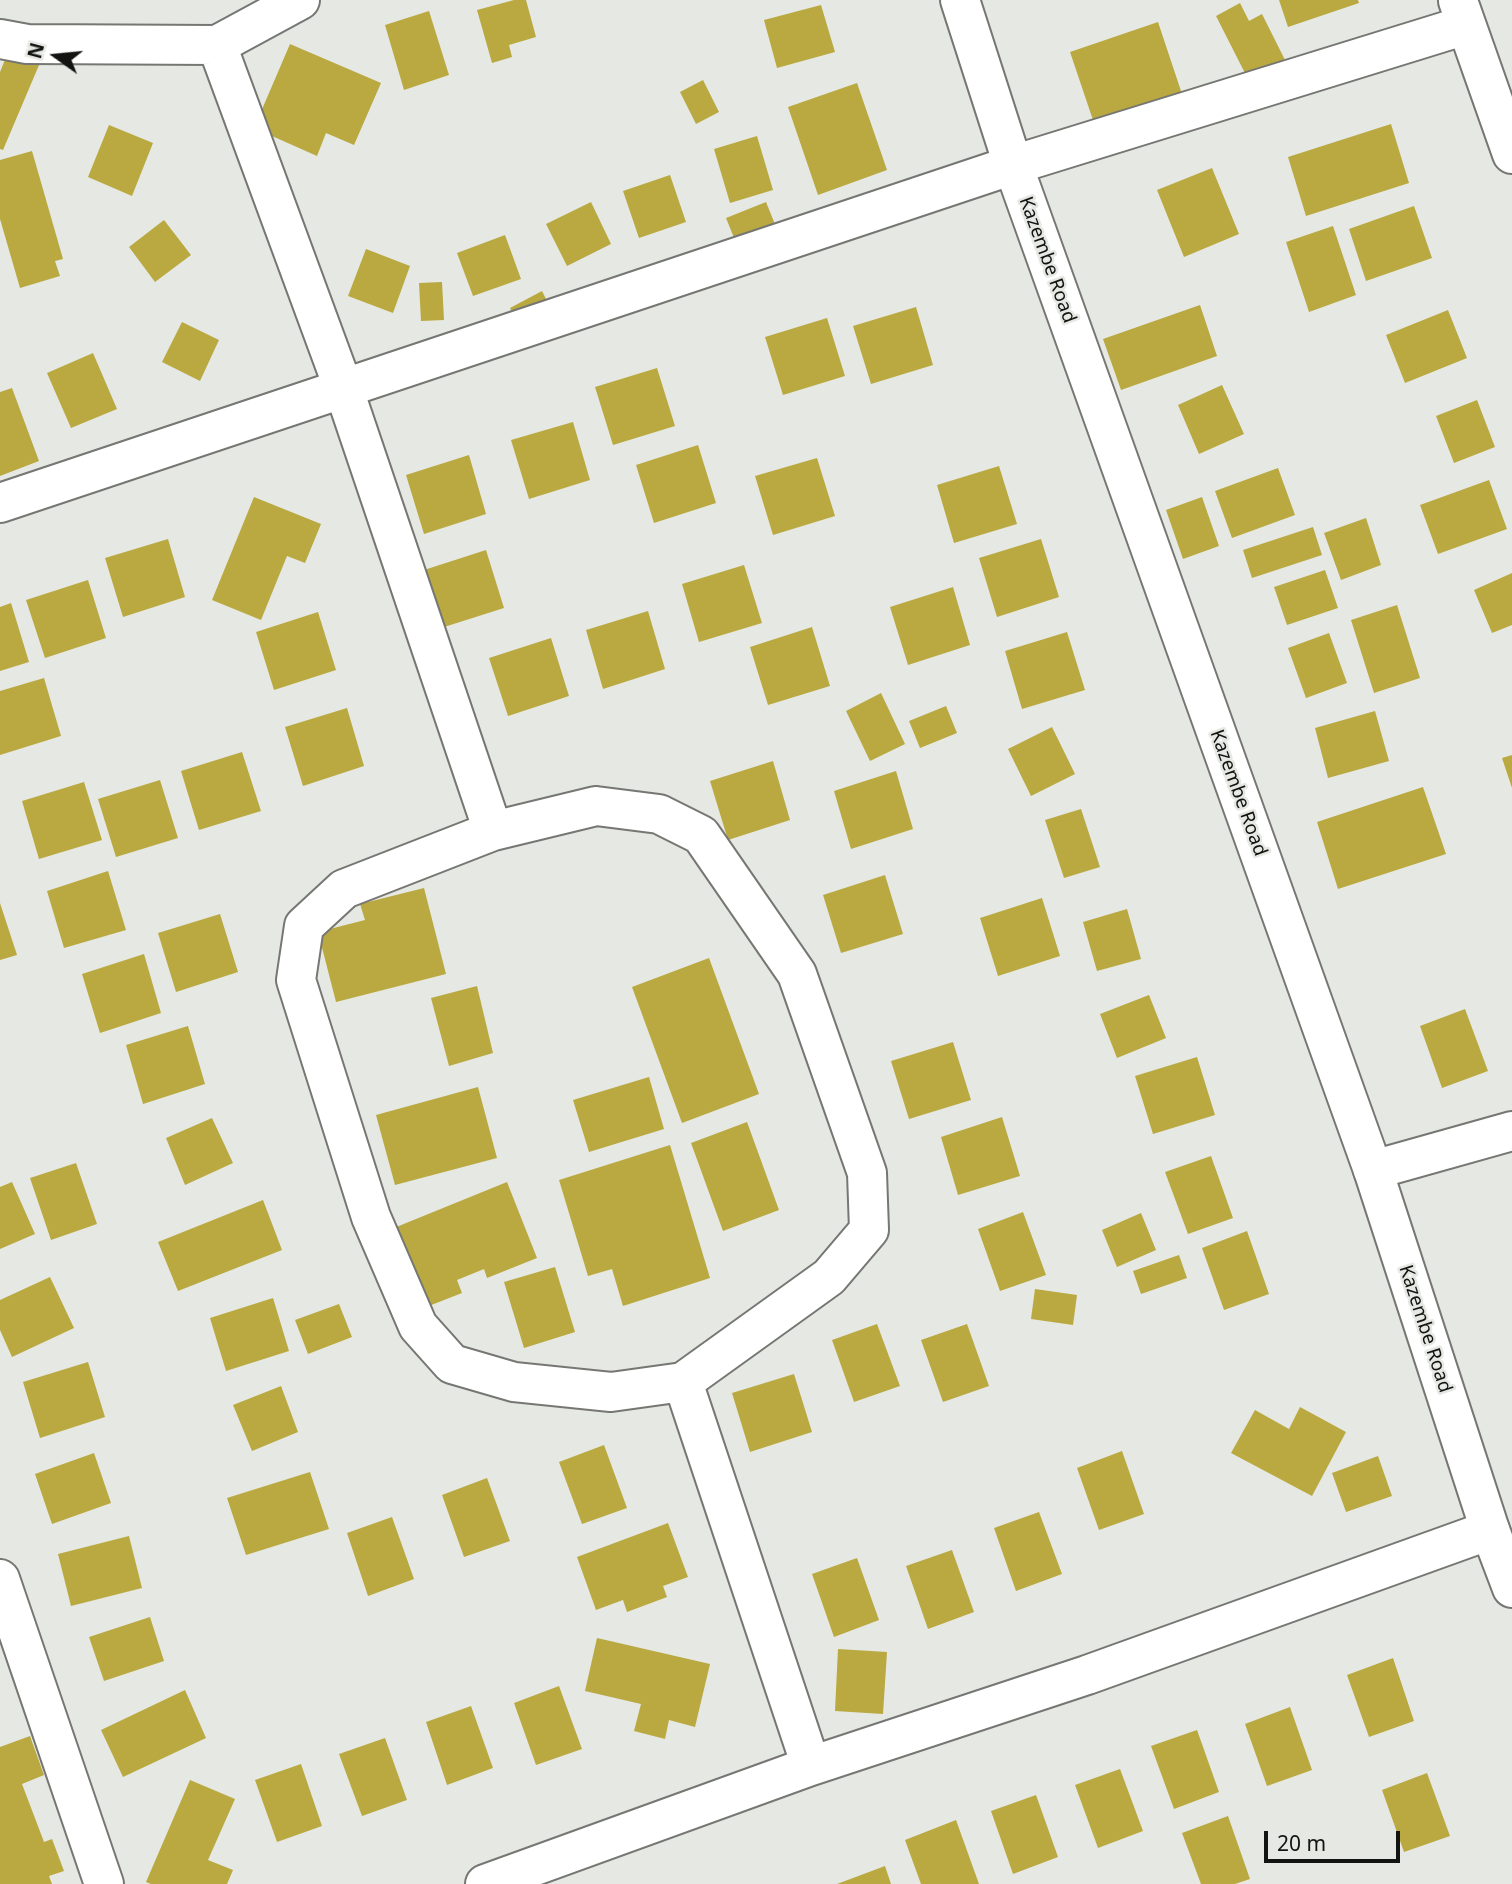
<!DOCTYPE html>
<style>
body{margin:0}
#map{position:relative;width:1512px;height:1884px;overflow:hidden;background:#e6e8e3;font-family:"Noto Sans",sans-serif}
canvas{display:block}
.north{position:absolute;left:21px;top:21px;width:70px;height:70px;-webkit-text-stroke:5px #e6e8e3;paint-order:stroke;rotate:285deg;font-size:19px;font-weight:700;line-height:28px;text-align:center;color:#131412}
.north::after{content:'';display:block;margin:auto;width:24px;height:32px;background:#131412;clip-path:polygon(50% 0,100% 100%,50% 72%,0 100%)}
.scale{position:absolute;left:1264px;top:1831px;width:136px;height:32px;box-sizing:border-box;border:4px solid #131412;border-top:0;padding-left:9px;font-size:21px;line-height:24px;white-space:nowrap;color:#131412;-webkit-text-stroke:5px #e6e8e3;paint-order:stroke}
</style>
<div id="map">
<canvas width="1512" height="1884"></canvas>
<div class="north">N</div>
<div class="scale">20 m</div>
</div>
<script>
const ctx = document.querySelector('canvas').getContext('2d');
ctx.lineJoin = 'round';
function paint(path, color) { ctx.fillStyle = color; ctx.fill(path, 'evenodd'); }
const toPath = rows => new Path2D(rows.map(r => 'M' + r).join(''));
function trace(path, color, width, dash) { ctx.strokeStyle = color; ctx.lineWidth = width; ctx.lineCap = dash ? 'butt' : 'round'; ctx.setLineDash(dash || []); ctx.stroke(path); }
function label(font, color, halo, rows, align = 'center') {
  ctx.font = font + ' "Noto Sans",sans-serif'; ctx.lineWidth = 5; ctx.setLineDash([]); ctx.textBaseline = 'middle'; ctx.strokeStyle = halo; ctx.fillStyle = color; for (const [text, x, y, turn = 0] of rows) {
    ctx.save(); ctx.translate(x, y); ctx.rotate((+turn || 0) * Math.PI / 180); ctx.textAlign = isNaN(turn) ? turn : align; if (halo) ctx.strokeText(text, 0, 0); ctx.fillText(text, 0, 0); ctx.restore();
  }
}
paint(toPath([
 [514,0,526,0,536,37,509,45,512,57,492,63,477,10],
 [1279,0,1358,0,1359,3,1288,27],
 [1240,3,1249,21,1262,14,1288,66,1251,85,1216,16],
 [821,5,835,52,777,68,764,20],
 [429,11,449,75,404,90,385,25],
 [1158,22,1184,100,1096,129,1070,52],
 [290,44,381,83,354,145,326,133,317,156,254,128],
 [11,45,42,58,3,150,0,149,0,72],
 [703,80,719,112,696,124,680,92],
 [857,83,887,170,818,195,788,107],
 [1391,124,1409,183,1306,216,1288,157],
 [109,125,153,143,132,196,88,177],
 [757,136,773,190,730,203,714,149],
 [32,151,63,259,55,261,60,276,20,288,0,219,0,160],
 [1212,168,1239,234,1184,257,1157,190],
 [670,175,686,222,639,238,623,191],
 [591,202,611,244,567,266,546,224],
 [766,202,781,239,741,255,726,218],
 [1414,206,1432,258,1366,281,1349,229],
 [164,220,191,255,155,282,129,247],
 [1333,226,1356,295,1309,312,1286,242],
 [505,235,521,279,473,296,457,253],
 [366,249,410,266,393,313,348,296],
 [442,282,444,320,421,321,419,283],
 [542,291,552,311,520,328,510,308],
 [1200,305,1217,356,1121,390,1103,339],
 [916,307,933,365,871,384,853,326],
 [1448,310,1467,358,1405,383,1386,335],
 [827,318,845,376,783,395,765,337],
 [182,322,219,340,200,381,162,362],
 [93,353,117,409,71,428,47,373],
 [657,368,675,426,613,445,595,387],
 [1222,385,1244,434,1199,454,1178,405],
 [12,388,39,461,0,476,0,392],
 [1477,400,1495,447,1454,463,1436,416],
 [573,422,590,480,529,499,511,440],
 [698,445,716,503,654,523,636,465],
 [469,455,486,514,424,534,406,475],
 [817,458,835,516,773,535,755,476],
 [999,466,1017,524,954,543,937,485],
 [1278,468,1295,515,1232,538,1215,491],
 [1489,480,1507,529,1438,554,1420,505],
 [254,497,321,524,305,563,287,556,261,620,212,600],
 [1202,497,1219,546,1183,559,1166,510],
 [1366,518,1381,565,1341,580,1324,533],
 [1313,527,1322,555,1252,578,1243,550],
 [168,539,185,597,123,617,105,558],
 [1041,539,1059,597,997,617,979,558],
 [486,550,504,608,441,628,424,570],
 [744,565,762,623,699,642,682,584],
 [1325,570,1338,608,1287,625,1274,587],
 [1512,573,1512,625,1492,633,1474,590],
 [88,580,106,638,45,658,26,600],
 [953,587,970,645,908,665,890,607],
 [11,603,29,662,0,671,0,607],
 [1397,605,1420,678,1374,693,1351,620],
 [648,611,665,669,603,689,586,630],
 [318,612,336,670,274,690,256,632],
 [812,627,830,686,768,705,750,647],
 [1067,632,1085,690,1022,709,1005,651],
 [1329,633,1347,683,1306,698,1288,648],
 [551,638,569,696,508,716,489,658],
 [44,678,61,736,0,755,0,691],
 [881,693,905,744,870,761,846,711],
 [946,706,957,733,920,748,909,721],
 [347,708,364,766,303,786,285,727],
 [1375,711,1389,761,1328,778,1315,728],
 [1052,727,1075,774,1031,796,1008,749],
 [242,752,261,811,199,830,181,771],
 [1512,755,1512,788,1502,758],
 [773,761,790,820,728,840,710,781],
 [896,771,913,829,851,849,834,791],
 [160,780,178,838,116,857,98,799],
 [84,782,102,840,39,859,22,801],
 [1423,787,1446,854,1338,889,1317,822],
 [1081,809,1100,867,1064,878,1045,820],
 [108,871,126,930,64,948,47,891],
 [885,875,903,934,841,953,823,895],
 [424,888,446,974,336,1002,318,932,365,920,360,904],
 [1042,898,1060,956,998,976,980,918],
 [0,903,17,955,0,960],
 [1127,909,1141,959,1097,971,1083,922],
 [220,914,238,972,176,992,158,933],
 [144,954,161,1013,100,1033,82,974],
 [709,958,759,1094,682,1123,632,987],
 [477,986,493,1053,449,1066,431,998],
 [1149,995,1166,1038,1117,1058,1100,1014],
 [1465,1009,1488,1071,1442,1088,1420,1026],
 [188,1026,205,1084,143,1104,126,1045],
 [953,1042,971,1100,909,1119,891,1061],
 [1197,1057,1215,1115,1153,1134,1135,1076],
 [649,1077,664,1129,589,1152,573,1100],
 [478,1087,497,1158,395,1185,376,1115],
 [1002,1117,1020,1176,958,1195,941,1137],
 [212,1118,233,1163,185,1185,166,1138],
 [747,1122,779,1210,723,1231,691,1143],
 [670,1145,710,1278,623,1306,612,1269,588,1276,559,1180],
 [1211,1156,1233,1218,1188,1234,1165,1172],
 [76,1163,97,1224,51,1240,30,1178],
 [12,1182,35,1234,0,1249,0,1187],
 [507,1182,537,1258,487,1278,484,1269,457,1280,462,1293,416,1311,384,1232],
 [263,1200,282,1250,178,1291,158,1242],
 [1023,1212,1046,1275,1000,1291,978,1229],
 [1141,1213,1156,1250,1117,1267,1102,1230],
 [1247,1231,1269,1294,1224,1310,1202,1248],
 [1179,1255,1187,1278,1141,1294,1133,1271],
 [555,1267,575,1332,524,1348,504,1282],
 [50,1277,74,1328,12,1357,0,1330,0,1300],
 [1035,1289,1077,1295,1073,1325,1031,1319],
 [273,1298,289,1351,226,1371,210,1318],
 [339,1304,352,1337,308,1354,295,1320],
 [877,1324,900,1386,854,1402,832,1340],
 [967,1324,989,1386,943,1402,921,1340],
 [88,1362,105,1417,40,1438,23,1382],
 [794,1374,812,1432,750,1452,732,1393],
 [281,1386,298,1432,252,1451,233,1405],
 [1300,1407,1346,1432,1312,1496,1231,1453,1255,1410,1289,1429],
 [604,1445,627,1508,582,1524,559,1462],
 [1122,1451,1144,1514,1099,1530,1077,1468],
 [94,1453,111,1503,52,1524,35,1474],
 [1378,1456,1392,1496,1346,1512,1332,1473],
 [310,1472,329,1529,246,1555,227,1498],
 [487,1478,510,1541,464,1557,442,1495],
 [1039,1512,1062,1574,1016,1591,994,1528],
 [392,1517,414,1579,368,1596,347,1533],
 [668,1523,688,1577,663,1586,667,1597,627,1612,623,1600,596,1610,577,1557],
 [129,1536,142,1588,71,1606,58,1554],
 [952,1550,974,1612,928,1629,906,1566],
 [857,1558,879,1620,834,1637,812,1574],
 [150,1617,164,1661,104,1681,89,1637],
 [597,1638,710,1664,695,1727,669,1720,665,1739,634,1731,641,1704,585,1691],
 [838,1649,887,1652,883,1714,835,1711],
 [1393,1658,1414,1721,1369,1737,1347,1675],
 [559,1686,582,1749,536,1765,514,1703],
 [185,1690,206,1738,123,1777,101,1730],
 [471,1706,493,1768,447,1785,426,1722],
 [1290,1707,1312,1770,1267,1786,1245,1724],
 [1197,1730,1219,1792,1174,1809,1151,1746],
 [30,1736,44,1775,22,1784,44,1842,52,1839,64,1871,49,1876,52,1884,0,1884,0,1747],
 [385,1738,407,1800,362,1816,339,1754],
 [301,1764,322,1826,277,1842,255,1780],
 [1120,1769,1143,1831,1098,1848,1075,1785],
 [1427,1773,1450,1836,1404,1852,1382,1790],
 [190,1780,235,1799,208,1860,233,1870,227,1884,151,1884,146,1882],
 [1036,1795,1058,1857,1013,1874,991,1811],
 [1228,1816,1250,1879,1235,1884,1201,1884,1182,1833],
 [956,1820,979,1884,921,1884,905,1840],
 [885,1866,891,1884,837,1884]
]), '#b9a940');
const minor = toPath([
 [1458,1,1512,154],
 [0,39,27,44,217,45,300,0],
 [217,45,343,387,493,831],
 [0,503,1013,165,1466,25],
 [596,806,659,814,701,835,797,974,867,1173,869,1230,829,1277,683,1382,611,1392,514,1382,452,1364,418,1326,371,1217,296,980,304,926,344,889,493,831,596,806],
 [1373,1170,1512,1131],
 [683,1382,811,1766],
 [0,1579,104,1884],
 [485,1884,811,1766,1087,1675,1490,1530]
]);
const secondary = toPath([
 [960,0,1013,165,1373,1170,1490,1530,1512,1588]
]);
trace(minor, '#767773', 42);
trace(secondary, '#767773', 42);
trace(minor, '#fff', 38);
trace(secondary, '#fff', 38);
label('19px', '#131412', '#e6e8e3', [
 ["Kazembe Road",1047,260,70],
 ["Kazembe Road",1238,793,70],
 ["Kazembe Road",1425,1329,72]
]);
</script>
